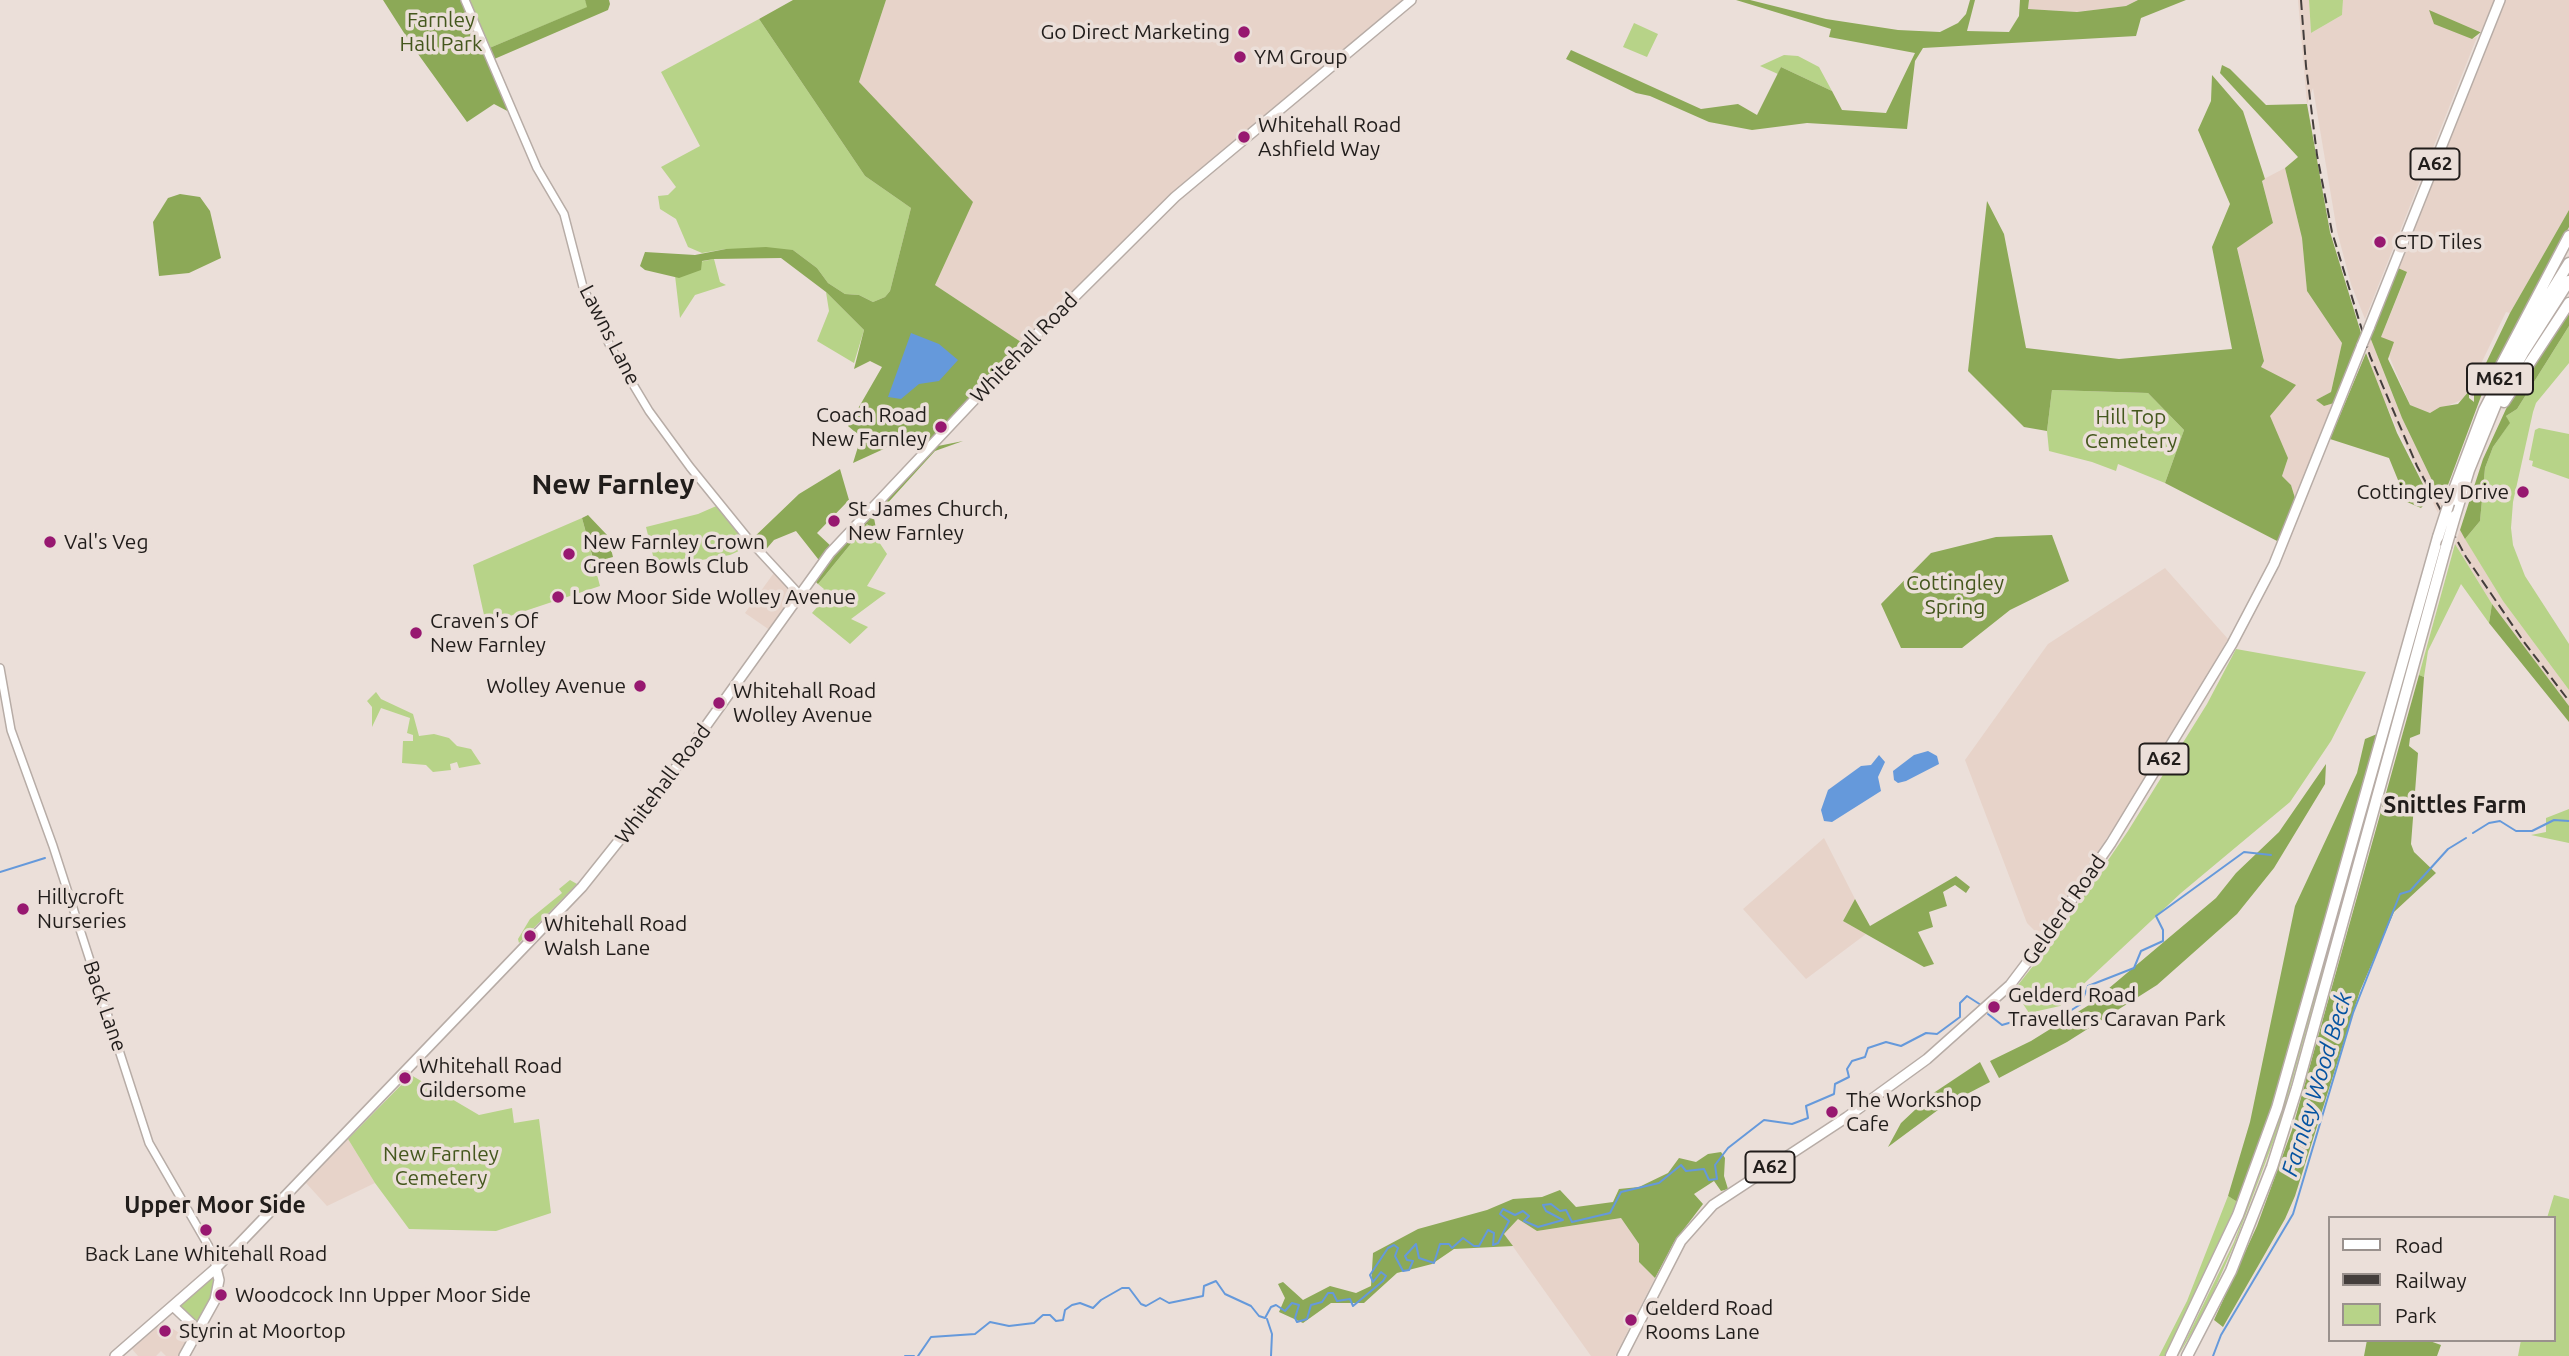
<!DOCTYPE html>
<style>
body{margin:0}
#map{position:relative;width:2569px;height:1356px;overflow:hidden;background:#ebdfd9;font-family:Ubuntu,sans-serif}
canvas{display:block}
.legend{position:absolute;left:2328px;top:1216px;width:228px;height:126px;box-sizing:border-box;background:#ebdfd9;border:2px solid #9a918d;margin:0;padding:9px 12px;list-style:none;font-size:21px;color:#211d1b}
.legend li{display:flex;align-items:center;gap:14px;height:35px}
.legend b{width:35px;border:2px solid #9a918d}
</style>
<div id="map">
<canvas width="2569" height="1356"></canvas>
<ul class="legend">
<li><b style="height:9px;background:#fff"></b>Road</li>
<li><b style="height:9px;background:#443e3c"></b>Railway</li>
<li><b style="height:19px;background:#b7d388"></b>Park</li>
</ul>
</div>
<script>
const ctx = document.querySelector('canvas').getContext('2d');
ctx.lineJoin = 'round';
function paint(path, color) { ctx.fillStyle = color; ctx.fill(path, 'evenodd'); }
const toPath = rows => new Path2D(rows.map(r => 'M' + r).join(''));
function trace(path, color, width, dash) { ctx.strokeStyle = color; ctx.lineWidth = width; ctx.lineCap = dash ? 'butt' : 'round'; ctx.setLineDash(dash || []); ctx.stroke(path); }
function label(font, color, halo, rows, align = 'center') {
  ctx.font = font + ' Ubuntu,sans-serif'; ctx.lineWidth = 7; ctx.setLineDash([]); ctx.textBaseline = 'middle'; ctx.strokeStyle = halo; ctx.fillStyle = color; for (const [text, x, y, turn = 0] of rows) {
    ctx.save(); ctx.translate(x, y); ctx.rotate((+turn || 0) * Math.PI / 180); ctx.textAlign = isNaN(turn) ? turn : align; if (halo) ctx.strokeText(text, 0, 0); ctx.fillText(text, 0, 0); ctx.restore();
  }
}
paint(toPath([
 [886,0,1404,0,1153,214,1021,342,935,285,859,82],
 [2029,0,2138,0,2126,6,2077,12,2028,9],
 [2298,0,2309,0,2311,33,2342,15,2343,0,2494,0,2481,32,2429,11,2471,39,2477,37,2365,319,2351,284,2337,231,2313,88,2307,104],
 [2506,0,2569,0,2569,210,2510,313,2506,312,2464,399,2430,413,2410,405,2381,337,2407,273,2398,268],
 [2285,168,2302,238,2307,291,2342,343,2331,392,2316,400,2324,406,2334,403,2295,498,2291,485,2282,476,2288,458,2269,416,2261,368,2264,360,2237,247,2273,223,2262,180],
 [2370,337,2402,418,2442,501,2438,513,2379,390,2367,353],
 [2460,530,2503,601,2569,690,2569,706,2492,604,2455,544],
 [2165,568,2228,639,2148,777,2044,931,2036,932,2027,923,1965,760,2048,644],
 [776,570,800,595,774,633,745,613],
 [1824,838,1855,899,1843,921,1866,934,1806,979,1743,909],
 [348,1139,375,1183,327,1206,306,1183],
 [1621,1218,1639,1244,1639,1262,1655,1278,1615,1356,1591,1356,1504,1234,1518,1219,1537,1231],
 [163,1322,191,1341,181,1356,166,1356,161,1351,156,1356,138,1356,132,1349]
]), '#e7d3c9');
paint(toPath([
 [465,0,585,0,588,7,487,49],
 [2309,0,2343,0,2342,15,2311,33],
 [759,19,865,176,911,208,890,291,885,297,873,302,859,295,845,294,828,283,817,268,793,250,726,249,702,253,688,247,676,219,660,209,658,196,668,195,676,187,661,167,700,146,661,72],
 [1634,23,1658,34,1647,57,1623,47],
 [1784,55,1798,56,1819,67,1832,91,1781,67,1778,74,1760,66],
 [714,259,720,282,726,285,695,295,680,318,674,267],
 [826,292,864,330,854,363,817,341,829,311],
 [2569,326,2569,363,2536,403,2533,412,2513,502,2511,528,2513,545,2525,576,2569,644,2569,690,2503,601,2465,539,2480,521,2485,468,2493,447,2509,424,2506,416,2517,409],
 [2052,390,2148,393,2184,430,2165,483,2118,464,2116,471,2092,462,2049,451,2047,431],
 [2539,428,2569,434,2569,479,2532,466,2533,461,2529,460,2535,430],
 [721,504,750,541,741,550,730,555,656,568,646,527,698,514],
 [582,518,600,586,486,624,473,565],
 [867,524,887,554,867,586,886,593,851,619,868,627,850,644,812,613,818,606,814,602,824,589,818,584],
 [2455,544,2492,604,2489,623,2461,584,2428,651,2424,677,2419,675],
 [2236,649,2366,672,2331,741,2290,802,2181,893,2060,1006,2029,1013,2014,990,2052,942,2128,831,2207,704],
 [376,692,381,699,413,714,419,736,434,734,449,738,457,746,471,749,481,764,459,768,457,762,450,764,451,770,433,772,426,765,402,763,403,741,413,741,413,735,407,733,410,718,381,708,372,727,372,707,367,701],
 [2569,809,2569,843,2531,835,2546,832,2546,818],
 [2357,846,2358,847,2280,1124,2235,1243,2204,1313,2178,1356,2234,1242,2265,1160],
 [570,880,577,884,519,943,518,939,530,919,562,893,559,889],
 [411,1075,479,1115,512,1108,514,1123,539,1119,551,1213,496,1231,409,1229,375,1183,348,1139],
 [2554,1195,2569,1199,2569,1356,2518,1356,2521,1340,2553,1340,2553,1218,2547,1218],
 [2228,1196,2239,1203,2167,1356,2159,1356,2187,1301],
 [216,1268,219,1280,197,1337,174,1307]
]), '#b7d388');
paint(toPath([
 [383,0,465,0,487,49,587,7,585,0,609,0,610,4,608,10,492,60,515,115,494,104,467,122,413,47],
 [793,0,886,0,859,82,973,202,935,285,1021,342,928,442,922,438,899,442,853,463,861,437,848,426,882,367,870,361,854,369,864,330,826,292,781,258,714,259,702,261,701,270,679,278,645,270,640,266,645,252,695,255,726,249,766,247,793,250,817,268,828,283,845,294,859,295,873,302,885,297,890,291,911,208,865,176,759,19],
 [1736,0,1750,0,1826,19,1898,30,1940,32,1958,23,1966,14,1970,0,1975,0,1967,31,2009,32,2019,16,2020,0,2029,0,2028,9,2077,12,2126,6,2138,0,2186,0,2141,18,2136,36,1923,48,1915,61,1907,129,1807,123,1752,130,1709,122,1650,96,1636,93,1566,59,1571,50,1701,109,1738,104,1757,115,1781,67,1832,91,1842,110,1886,113,1915,53,1829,37,1831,29],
 [2429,10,2480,32,2481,32,2472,39,2434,24],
 [2222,65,2230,69,2266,105,2307,104,2330,232,2361,333,2334,403,2324,406,2316,400,2331,392,2342,343,2307,291,2302,238,2285,168,2298,157,2220,73],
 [2212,75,2243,111,2265,179,2262,181,2273,223,2237,248,2264,361,2261,367,2296,385,2270,416,2288,458,2282,476,2291,485,2295,498,2279,542,2165,483,2184,430,2148,393,2052,390,2047,431,2024,427,1968,371,1987,201,2004,234,2026,348,2119,359,2232,349,2212,247,2230,204,2198,130,2211,101],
 [180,194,200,197,210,211,221,258,189,273,159,276,153,222,168,198],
 [2569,210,2569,227,2483,391,2442,501,2402,418,2370,337,2398,268,2407,272,2381,337,2394,342,2388,359,2410,405,2430,413,2440,407,2458,404,2469,391,2469,398,2474,402,2474,388,2510,313],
 [2569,308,2569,326,2517,409,2506,416,2510,423,2493,447,2485,468,2480,521,2465,539,2460,530,2483,459,2506,409,2522,379],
 [2366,353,2397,433,2430,498,2421,508,2407,502,2389,458,2330,439],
 [963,441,935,451,874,518,877,534,867,524,818,584,815,581,835,554,933,447],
 [840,469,849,500,817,533,834,549,822,564,796,531,774,540,762,554,750,541,799,494],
 [588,515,607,535,597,540,600,552,611,549,613,557,594,562,582,518],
 [2052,535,2069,581,2010,610,1962,648,1901,648,1881,604,1931,553,1996,537],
 [2492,604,2569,706,2569,722,2489,623],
 [2419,675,2424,677,2420,734,2410,738,2409,746,2418,753,2411,844,2414,852,2436,873,2394,912,2360,991,2295,1196,2285,1219,2223,1327,2214,1320,2257,1226,2292,1130],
 [2377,734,2271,1112,2239,1203,2228,1196,2250,1122,2295,906,2357,773,2365,739],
 [2326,764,2325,784,2274,868,2237,914,2157,985,2067,1042,1999,1078,1990,1061,2031,1041,2089,1005,2216,898,2236,873,2279,832],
 [1956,876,1970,887,1966,893,1955,885,1943,892,1947,906,1929,912,1933,927,1918,932,1934,964,1924,967,1843,921,1855,899,1870,926],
 [1980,1062,1990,1082,1942,1107,1888,1147,1901,1123,1932,1094],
 [1721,1152,1725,1158,1724,1176,1728,1189,1721,1191,1714,1181,1694,1194,1703,1204,1674,1242,1655,1278,1639,1262,1639,1244,1621,1218,1537,1231,1518,1219,1504,1234,1513,1246,1454,1249,1432,1264,1397,1273,1364,1303,1331,1303,1303,1323,1279,1312,1285,1298,1278,1284,1283,1282,1303,1300,1330,1286,1356,1293,1371,1286,1373,1253,1418,1229,1487,1210,1513,1199,1542,1197,1560,1190,1576,1207,1613,1202,1619,1189,1639,1187,1668,1173,1679,1158,1696,1162,1708,1154],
 [2367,1340,2427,1340,2441,1345,2437,1356,2364,1356]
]), '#8ca957');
paint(toPath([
 [911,333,939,344,958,360,939,381,919,384,901,399,888,397],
 [1928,751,1937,756,1939,764,1906,781,1898,783,1894,780,1893,771,1914,755],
 [1879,755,1885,762,1878,777,1881,791,1832,822,1824,821,1821,810,1828,790,1861,766,1871,765]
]), '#6599db');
trace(toPath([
 [2473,833,2489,823,2500,821,2516,831,2532,831,2554,820,2569,821],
 [0,872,45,858],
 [1988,1014,2002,1025,2019,1020,2039,1023,2036,1014,2042,1014,2051,1023,2081,1004,2088,986,2134,968,2141,951,2163,941,2163,930,2156,916,2244,852,2271,855],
 [1267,1319,1272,1334,1271,1356],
 [905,1356,914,1356],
 [918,1356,931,1337,975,1334,990,1322,1009,1326,1034,1323,1043,1315,1050,1315,1056,1321,1063,1320,1065,1310,1072,1305,1080,1303,1093,1308,1101,1300,1122,1288,1129,1288,1141,1304,1146,1306,1160,1298,1169,1303,1203,1296,1204,1286,1216,1281,1225,1294,1251,1306,1259,1316,1265,1318,1271,1307,1276,1305,1285,1311,1292,1303,1299,1305,1295,1318,1297,1322,1307,1319,1311,1305,1322,1302,1328,1293,1333,1293,1337,1301,1350,1299,1353,1306,1383,1281,1386,1276,1381,1272,1373,1282,1370,1275,1388,1248,1394,1245,1398,1248,1395,1256,1403,1271,1409,1270,1413,1261,1407,1260,1405,1256,1416,1244,1419,1258,1434,1263,1440,1244,1449,1244,1452,1248,1463,1238,1474,1246,1479,1246,1488,1230,1494,1233,1493,1245,1498,1243,1509,1221,1500,1214,1503,1209,1515,1215,1523,1211,1529,1216,1524,1221,1538,1227,1563,1220,1546,1211,1543,1205,1551,1204,1560,1211,1566,1210,1572,1222,1610,1213,1621,1192,1659,1183,1681,1165,1686,1171,1704,1169,1709,1180,1717,1179,1715,1165,1728,1148,1764,1120,1792,1124,1808,1118,1806,1106,1834,1094,1835,1084,1849,1077,1847,1069,1852,1061,1865,1057,1868,1048,1886,1042,1901,1046,1926,1033,1937,1034,1960,1017,1960,1003,1967,996,1981,1005],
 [2213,1356,2221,1335,2293,1214,2353,1013,2400,894,2410,891,2448,849,2466,838]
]), '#6599db', 2);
const minor = toPath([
 [465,0,537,168,564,214,583,287,610,346,649,411,690,467,750,541,800,595],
 [0,668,11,730,53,846,149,1143,212,1252,216,1268]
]);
const major = toPath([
 [2369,328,2500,0],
 [174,1307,192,1324,197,1337],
 [115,1356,216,1268,582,887,665,783,830,553,1026,345,1175,197,1411,0],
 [184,1356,215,1300,219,1280,216,1268],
 [1622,1356,1681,1241,1713,1205,1847,1117,1927,1059,2010,985,2041,944,2111,843,2232,644,2274,564,2362,345]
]);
const highway = toPath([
 [2497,373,2569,236],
 [2504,402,2569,303],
 [2449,503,2484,410,2516,348,2569,263],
 [2455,516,2469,470,2498,399,2523,353,2569,281],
 [2171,1356,2238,1215,2277,1108,2438,537],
 [2187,1356,2231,1271,2272,1167,2297,1088,2446,547]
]);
trace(minor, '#b7aca6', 10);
trace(major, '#b7aca6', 12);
trace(highway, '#b7aca6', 13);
trace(minor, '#fff', 7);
trace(major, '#fff', 9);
trace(highway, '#fff', 10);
trace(toPath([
 [2301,0,2306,66,2317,155,2332,232,2370,356,2417,466,2466,557,2524,642,2569,701]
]), '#443e3c', 2, [10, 5]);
const majorBridge = toPath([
 [2362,345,2369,328]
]);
const highwayBridge = toPath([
 [2438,537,2449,503],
 [2446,547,2455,516]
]);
trace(majorBridge, '#b7aca6', 12, []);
trace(highwayBridge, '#b7aca6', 13, []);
trace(majorBridge, '#fff', 9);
trace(highwayBridge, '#fff', 10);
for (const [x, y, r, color] of [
 [1244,32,7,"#971870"],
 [1240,57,7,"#971870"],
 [1244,137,7,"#971870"],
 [2380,242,7,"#971870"],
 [941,427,7,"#971870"],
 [2523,492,7,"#971870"],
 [834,521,7,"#971870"],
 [50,542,7,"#971870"],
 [569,554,7,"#971870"],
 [558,597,7,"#971870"],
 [416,633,7,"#971870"],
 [640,686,7,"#971870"],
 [719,703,7,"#971870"],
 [23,909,7,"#971870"],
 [530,936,7,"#971870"],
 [1994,1007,7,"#971870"],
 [405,1078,7,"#971870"],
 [1832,1112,7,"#971870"],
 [206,1230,7,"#971870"],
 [221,1295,7,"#971870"],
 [1631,1320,7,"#971870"],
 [165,1331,7,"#971870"]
]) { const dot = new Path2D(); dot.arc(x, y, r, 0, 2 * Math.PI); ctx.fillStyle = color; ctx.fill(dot); trace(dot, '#ebdfd9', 2.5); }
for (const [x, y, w] of [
 [2435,164,49],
 [2500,379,66],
 [2164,759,49],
 [1770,1167,49]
]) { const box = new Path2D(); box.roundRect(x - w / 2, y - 15.5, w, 31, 5); ctx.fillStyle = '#ebdfd9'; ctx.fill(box); trace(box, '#211d1b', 2); }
label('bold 19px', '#211d1b', null, [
 ["A62",2435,164],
 ["M621",2500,379],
 ["A62",2164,759],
 ["A62",1770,1167]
]);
label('21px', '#44571d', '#ebdfd9', [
 ["Farnley",441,20],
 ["Hall Park",441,44],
 ["Hill Top",2131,417],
 ["Cemetery",2131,441],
 ["Cottingley",1955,583],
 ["Spring",1955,607],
 ["New Farnley",441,1154],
 ["Cemetery",441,1178]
]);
label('21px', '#211d1b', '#ebdfd9', [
 ["Go Direct Marketing",1230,32,"right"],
 ["YM Group",1254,57],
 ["Whitehall Road",1258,125],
 ["Ashfield Way",1258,149],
 ["CTD Tiles",2394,242],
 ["Coach Road",927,415,"right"],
 ["New Farnley",927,439,"right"],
 ["Cottingley Drive",2509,492,"right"],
 ["St James Church,",848,509],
 ["New Farnley",848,533],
 ["Val's Veg",64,542],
 ["New Farnley Crown",583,542],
 ["Green Bowls Club",583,566],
 ["Low Moor Side Wolley Avenue",572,597],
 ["Craven's Of",430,621],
 ["New Farnley",430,645],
 ["Wolley Avenue",626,686,"right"],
 ["Whitehall Road",733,691],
 ["Wolley Avenue",733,715],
 ["Hillycroft",37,897],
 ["Nurseries",37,921],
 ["Whitehall Road",544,924],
 ["Walsh Lane",544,948],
 ["Gelderd Road",2008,995],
 ["Travellers Caravan Park",2008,1019],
 ["Whitehall Road",419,1066],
 ["Gildersome",419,1090],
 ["The Workshop",1846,1100],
 ["Cafe",1846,1124],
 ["Back Lane Whitehall Road",206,1254,"center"],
 ["Woodcock Inn Upper Moor Side",235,1295],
 ["Gelderd Road",1645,1308],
 ["Rooms Lane",1645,1332],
 ["Styrin at Moortop",179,1331]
], 'left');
label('21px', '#211d1b', '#ebdfd9', [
 ["Lawns Lane",610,335,63],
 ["Whitehall Road",1024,348,-46],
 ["Whitehall Road",663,784,-53],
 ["Gelderd Road",2064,910,-55],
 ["Back Lane",105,1006,71]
]);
label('bold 23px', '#211d1b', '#ebdfd9', [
 ["Snittles Farm",2455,805],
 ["Upper Moor Side",215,1205]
]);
label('italic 23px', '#0553a1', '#ebdfd9', [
 ["Farnley Wood Beck",2317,1084,-73]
]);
label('bold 28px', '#211d1b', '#ebdfd9', [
 ["New Farnley",613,485]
]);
</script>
